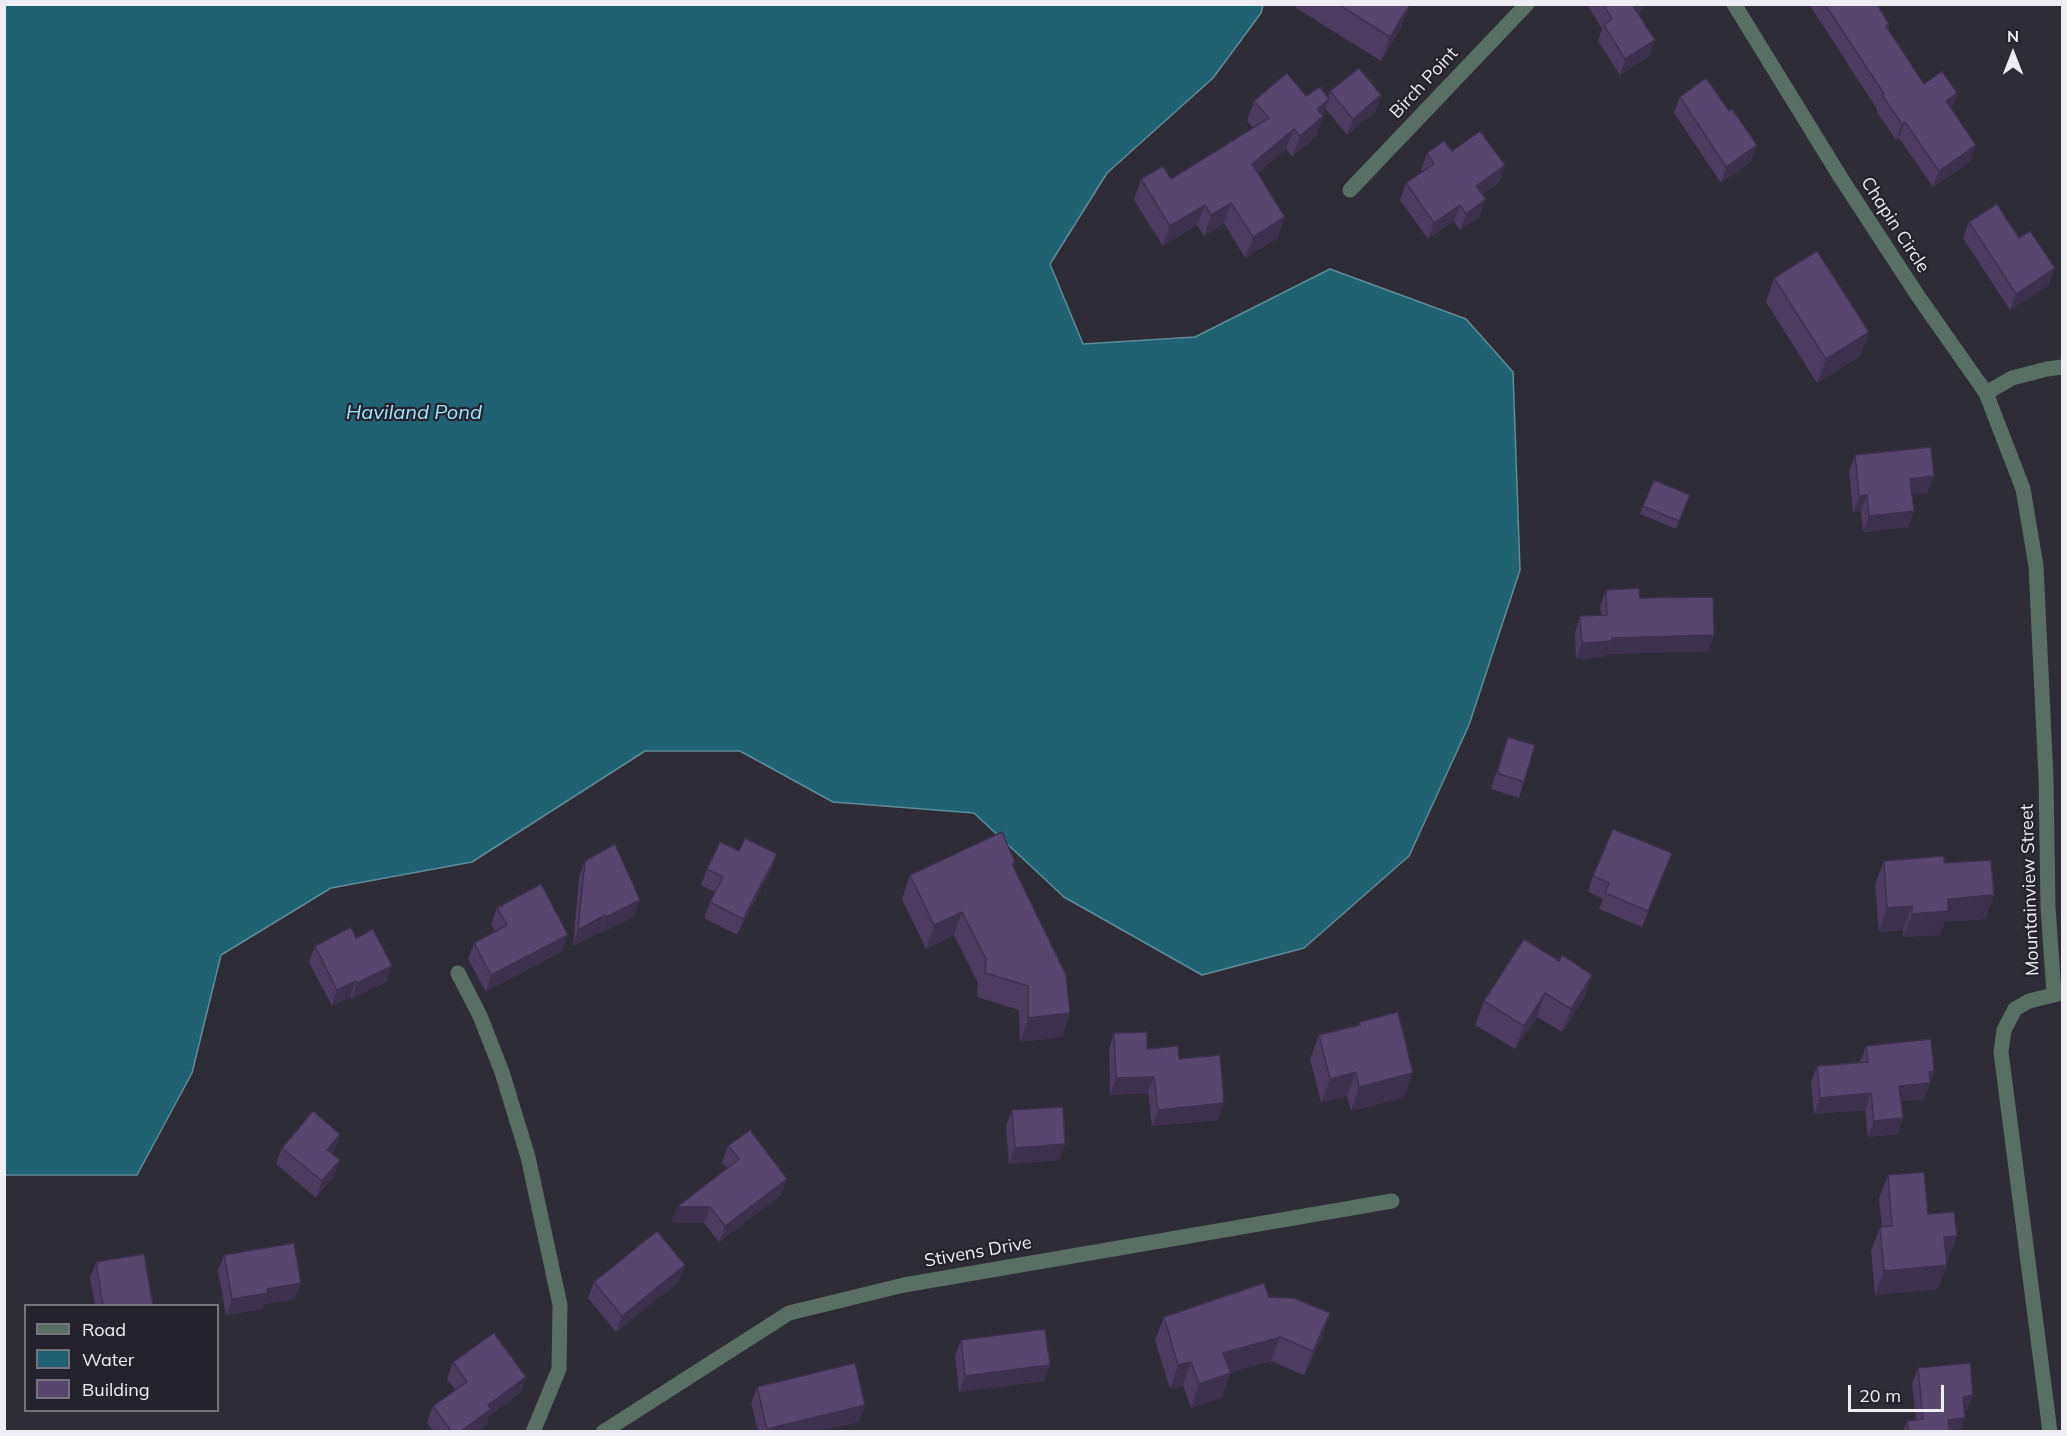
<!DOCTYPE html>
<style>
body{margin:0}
#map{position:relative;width:2067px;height:1436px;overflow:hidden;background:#2e2c37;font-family:Mulish,sans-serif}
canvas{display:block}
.frame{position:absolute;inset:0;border:6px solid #eeedf4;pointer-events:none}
.legend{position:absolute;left:24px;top:1304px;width:195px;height:108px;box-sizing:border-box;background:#24232d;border:2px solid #75747d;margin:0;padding:8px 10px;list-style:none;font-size:18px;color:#eeedf4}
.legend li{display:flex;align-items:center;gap:12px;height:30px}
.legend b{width:30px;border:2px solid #75747d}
.north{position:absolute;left:1983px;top:24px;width:60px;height:60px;-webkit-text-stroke:4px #24232d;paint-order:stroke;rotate:0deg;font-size:16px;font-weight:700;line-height:24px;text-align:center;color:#eeedf4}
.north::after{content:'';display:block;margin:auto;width:21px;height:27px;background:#eeedf4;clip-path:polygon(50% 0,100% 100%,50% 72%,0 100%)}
.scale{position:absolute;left:1848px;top:1385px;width:96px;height:27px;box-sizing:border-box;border:3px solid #eeedf4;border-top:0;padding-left:8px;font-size:18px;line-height:21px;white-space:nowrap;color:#eeedf4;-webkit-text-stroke:4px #24232d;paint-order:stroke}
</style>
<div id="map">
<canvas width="2067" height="1436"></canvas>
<div class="frame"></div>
<ul class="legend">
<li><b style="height:8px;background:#5a6f63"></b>Road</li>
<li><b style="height:16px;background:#206272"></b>Water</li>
<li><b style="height:16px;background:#59466f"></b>Building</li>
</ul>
<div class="north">N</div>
<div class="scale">20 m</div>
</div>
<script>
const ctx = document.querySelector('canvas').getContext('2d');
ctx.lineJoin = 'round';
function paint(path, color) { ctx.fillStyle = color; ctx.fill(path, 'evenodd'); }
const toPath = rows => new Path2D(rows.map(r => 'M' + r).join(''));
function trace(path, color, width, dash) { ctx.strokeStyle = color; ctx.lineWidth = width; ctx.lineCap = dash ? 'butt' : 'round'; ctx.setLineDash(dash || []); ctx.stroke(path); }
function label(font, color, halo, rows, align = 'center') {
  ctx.font = font + ' Mulish,sans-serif'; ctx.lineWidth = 4.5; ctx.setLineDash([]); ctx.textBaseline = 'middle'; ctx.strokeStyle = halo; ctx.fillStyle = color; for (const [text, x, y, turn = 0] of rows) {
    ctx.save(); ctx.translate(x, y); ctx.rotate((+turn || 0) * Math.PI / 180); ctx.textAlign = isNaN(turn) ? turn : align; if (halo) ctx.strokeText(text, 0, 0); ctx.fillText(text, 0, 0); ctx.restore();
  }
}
const water = toPath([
 [5,5,1263,5,1261,13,1213,78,1107,173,1050,264,1083,344,1195,337,1330,269,1466,319,1513,372,1520,570,1469,725,1409,856,1304,948,1202,975,1064,897,974,813,833,802,740,751,645,751,472,862,331,888,221,955,192,1073,137,1175,5,1175,5,5]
]);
paint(water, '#206272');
trace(water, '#5e8c99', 1.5);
trace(toPath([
 [1734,4,1841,178,1918,296,1986,393,2012,378,2047,369,2062,367],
 [1350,190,1527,4],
 [1986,393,2023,489,2036,566,2046,778,2048,907,2054,994],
 [458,973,480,1016,502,1072,528,1157,560,1305,559,1369,533,1432],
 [603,1432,789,1313,904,1285,1392,1201],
 [2050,1432,2001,1052,2004,1030,2015,1009,2029,1001,2062,993]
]), '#5a6f63', 15);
paint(toPath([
 [1297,4,1406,4,1409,6,1400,30,1381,61,1296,8],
 [1587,4,1643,4,1641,11,1638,13,1649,56,1620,75,1598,41,1602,29],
 [1809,4,1877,4,1889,24,1888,28,1924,84,1957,93,1951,108,1971,161,1933,187,1899,138,1896,140,1877,112,1877,109],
 [1330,91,1381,95,1376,111,1347,135,1325,108,1316,137,1292,156,1286,149,1258,173,1278,238,1245,258,1224,223,1204,236,1197,225,1163,246,1134,200,1141,179,1171,179,1253,128,1247,121,1254,101,1306,96,1328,98],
 [1680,97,1751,161,1721,183,1674,113],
 [1452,151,1505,165,1499,182,1482,194,1480,216,1460,230,1454,221,1428,239,1400,200,1406,183,1422,172,1421,170,1427,153],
 [1969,222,2049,285,2010,310,1963,238],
 [1774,278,1869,332,1860,356,1817,383,1766,302],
 [1855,455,1928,493,1912,494,1914,511,1908,527,1863,532,1861,511,1853,512,1849,471],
 [1687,503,1676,529,1640,514,1643,506],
 [1606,590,1640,598,1708,651,1607,654,1606,657,1576,659,1575,632,1580,616,1601,615,1600,606],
 [1508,737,1524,782,1519,798,1491,789,1502,753],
 [739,851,777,854,771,870,737,935,704,918,710,902,715,892,701,885,707,869],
 [585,861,634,916,600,933,600,932,573,946,579,877],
 [1884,861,1944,863,1985,919,1944,922,1940,935,1903,937,1903,930,1879,932,1875,885],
 [1015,862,1014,867,1070,1013,1062,1037,1020,1042,1019,1010,977,997,978,983,954,935,926,949,902,899,910,875],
 [1666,870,1642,927,1599,909,1603,899,1588,892,1593,876],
 [497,908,562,951,486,992,468,959,474,943,495,931,491,924],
 [356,938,392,966,386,982,351,999,350,997,332,1006,309,962,315,946],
 [1559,961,1592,975,1584,999,1562,1032,1537,1017,1515,1049,1475,1025,1484,1001],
 [1359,1022,1404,1097,1351,1111,1347,1096,1321,1103,1310,1059,1319,1035,1358,1026],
 [1114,1033,1147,1049,1179,1059,1218,1120,1152,1126,1148,1093,1110,1095,1109,1049],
 [1866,1046,1934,1071,1924,1099,1901,1101,1903,1118,1897,1134,1868,1137,1865,1110,1814,1114,1811,1082,1817,1066,1860,1062],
 [1012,1110,1065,1144,1059,1160,1009,1164,1006,1126],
 [340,1134,334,1150,332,1153,334,1176,316,1198,276,1164,282,1148],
 [728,1146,781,1195,719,1242,704,1223,671,1223,727,1168,722,1163],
 [1888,1175,1928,1214,1948,1260,1946,1260,1938,1289,1875,1295,1871,1251,1880,1227,1882,1227,1879,1199],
 [224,1255,295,1299,264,1304,262,1309,226,1315,218,1271],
 [96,1262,153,1305,95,1305,90,1278],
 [679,1281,616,1332,588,1298,594,1282],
 [1269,1297,1330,1313,1322,1337,1304,1375,1271,1361,1231,1372,1222,1397,1191,1408,1183,1385,1170,1389,1155,1340,1164,1317],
 [961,1340,1050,1365,1044,1381,959,1392,955,1356],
 [453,1362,526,1377,520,1393,489,1416,486,1425,477,1431,433,1431,427,1423,433,1406,455,1390,447,1379],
 [1918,1368,1967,1411,1964,1412,1960,1431,1903,1431,1907,1421,1916,1420,1912,1384],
 [757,1387,865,1405,859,1422,817,1431,758,1431,751,1403]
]), '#4d3c5f');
paint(toPath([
 [1632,4,1643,4,1641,11,1626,20],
 [1409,6,1400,30,1381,61,1390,37],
 [1655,40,1649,56,1620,75,1625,59],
 [1957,93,1951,109,1946,101],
 [1381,95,1376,111,1347,135,1353,119],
 [1329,99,1316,137,1292,156,1300,136,1317,109],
 [1905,122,1899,138,1896,140,1902,124],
 [1294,129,1286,149,1245,184,1252,164],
 [1757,145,1751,161,1721,183,1726,167],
 [1976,145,1971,161,1933,187,1939,171],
 [1505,165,1499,182,1470,202,1476,186],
 [1486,199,1480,216,1460,230,1466,214],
 [1231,203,1224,223,1204,236,1211,215],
 [1205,205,1197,225,1163,246,1170,226],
 [1460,205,1454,221,1428,239,1434,223],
 [1285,217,1278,238,1245,258,1253,237],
 [2055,268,2049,285,2010,310,2016,294],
 [1869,332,1860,356,1817,383,1826,359],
 [1934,476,1928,493,1904,495,1910,479],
 [1867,495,1861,511,1853,512,1859,496],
 [1914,511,1908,527,1863,532,1869,516],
 [1714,635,1708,651,1607,654,1606,657,1576,659,1582,643,1612,638],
 [1672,853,1666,870,1642,927,1648,911],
 [777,854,771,870,737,935,743,919],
 [1994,895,1985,919,1944,922,1940,935,1903,937,1912,914,1948,899],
 [640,900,634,916,600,933,606,917],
 [1912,906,1903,930,1879,932,1887,908],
 [962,912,954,935,926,949,934,925],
 [605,915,600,932,573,946,578,930],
 [568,935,562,951,486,992,491,975],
 [392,966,386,982,351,999,357,983],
 [1592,975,1584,999,1562,1032,1571,1009],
 [356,981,350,997,332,1006,337,990],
 [1545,993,1537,1017,1515,1049,1524,1026],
 [1070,1013,1062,1037,1020,1042,1028,1018],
 [1934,1071,1924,1099,1894,1102,1899,1086,1929,1072],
 [1356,1072,1347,1096,1321,1103,1330,1079],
 [1413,1073,1404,1097,1351,1111,1359,1087],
 [1154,1077,1148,1093,1110,1095,1116,1078],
 [1871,1093,1865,1110,1814,1114,1820,1098],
 [1224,1103,1218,1120,1152,1126,1158,1110],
 [1903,1118,1897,1134,1868,1137,1874,1121],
 [340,1134,334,1150,321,1166,327,1150],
 [1065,1144,1059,1160,1009,1164,1015,1148],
 [340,1160,334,1176,316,1198,322,1181],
 [787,1179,781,1195,719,1242,725,1226],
 [677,1207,710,1207,704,1223,671,1223],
 [1957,1236,1948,1260,1936,1261,1944,1237],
 [685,1265,679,1281,616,1332,622,1316],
 [1947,1265,1938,1289,1875,1295,1884,1271],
 [301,1283,295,1299,264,1304,262,1309,226,1315,232,1299,267,1289],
 [1330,1313,1322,1337,1304,1375,1313,1351],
 [1280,1337,1271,1361,1215,1377,1223,1353],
 [1191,1362,1183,1385,1170,1389,1178,1365],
 [1050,1365,1044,1381,959,1392,965,1376],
 [1231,1373,1222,1397,1191,1408,1199,1384],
 [526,1377,520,1393,489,1416,486,1425,477,1431,461,1431,488,1405],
 [1973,1395,1967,1411,1957,1413,1963,1397],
 [865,1405,859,1422,817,1431,766,1431,767,1429],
 [1965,1418,1960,1431,1943,1431,1948,1420]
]), '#3e314e');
const building = toPath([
 [1338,4,1406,4,1409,6,1390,37,1338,4],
 [1603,4,1632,4,1655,40,1625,59,1604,25,1612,19,1603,4],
 [1825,4,1877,4,1889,24,1886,26,1924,84,1942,71,1957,93,1946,101,1976,145,1939,171,1905,122,1902,124,1882,95,1884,94,1825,4],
 [1359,68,1381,95,1353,119,1330,91,1359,68],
 [1287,73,1306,96,1320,87,1329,99,1317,109,1323,116,1300,136,1294,129,1252,164,1285,217,1253,237,1231,203,1211,215,1205,205,1170,226,1141,179,1163,166,1171,179,1269,118,1254,101,1287,73],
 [1706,78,1729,111,1732,109,1757,145,1726,167,1680,97,1706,78],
 [1480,131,1505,165,1476,186,1486,199,1466,214,1460,205,1434,223,1406,183,1434,164,1427,153,1444,141,1452,151,1480,131],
 [1997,204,2019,238,2030,231,2055,268,2016,294,1969,222,1997,204],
 [1817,251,1869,332,1826,359,1774,278,1817,251],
 [1931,447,1934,476,1910,479,1914,511,1869,516,1867,495,1859,496,1855,455,1931,447],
 [1654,480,1690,495,1679,521,1643,506,1654,480],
 [1639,588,1640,598,1713,597,1714,635,1612,638,1612,641,1582,643,1580,616,1607,615,1606,590,1639,588],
 [1508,737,1535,745,1524,782,1497,773,1508,737],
 [1613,829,1672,853,1648,911,1605,893,1609,883,1593,876,1613,829],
 [1002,832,1015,862,1012,864,1066,975,1070,1013,1028,1018,1028,986,985,973,986,959,962,912,934,925,910,875,1002,832],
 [745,838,777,854,743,919,710,902,723,877,707,869,720,842,739,851,745,838],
 [615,844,640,900,606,917,605,915,578,930,585,861,615,844],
 [1944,856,1944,863,1991,860,1994,895,1948,899,1948,911,1912,914,1912,906,1887,908,1884,861,1944,856],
 [541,884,568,935,491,975,474,943,507,925,497,908,541,884],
 [351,927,356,938,373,929,392,966,357,983,356,981,337,990,315,946,351,927],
 [1524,939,1559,961,1562,955,1592,975,1571,1009,1545,993,1524,1026,1484,1001,1524,939],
 [1398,1012,1413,1073,1359,1087,1356,1072,1330,1079,1319,1035,1360,1025,1359,1022,1398,1012],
 [1147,1032,1147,1049,1178,1046,1179,1059,1220,1055,1224,1103,1158,1110,1154,1077,1116,1078,1114,1033,1147,1032],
 [1931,1039,1934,1071,1929,1072,1930,1083,1899,1086,1903,1118,1874,1121,1871,1093,1820,1098,1817,1066,1868,1062,1866,1046,1931,1039],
 [1063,1107,1065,1144,1015,1148,1012,1110,1063,1107],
 [313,1111,340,1134,327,1150,340,1160,322,1181,282,1148,313,1111],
 [750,1130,787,1179,725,1226,710,1207,677,1207,739,1159,728,1146,750,1130],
 [1924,1172,1928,1214,1954,1212,1957,1236,1944,1237,1947,1265,1884,1271,1880,1227,1892,1226,1888,1175,1924,1172],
 [657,1231,685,1265,622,1316,594,1282,657,1231],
 [294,1243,301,1283,267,1289,268,1293,232,1299,224,1255,294,1243],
 [144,1254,153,1305,103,1305,96,1262,144,1254],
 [1264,1283,1269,1297,1294,1298,1330,1313,1313,1351,1280,1337,1223,1353,1231,1373,1199,1384,1191,1362,1178,1365,1164,1317,1264,1283],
 [1045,1329,1050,1365,965,1376,961,1340,1045,1329],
 [494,1333,526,1377,488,1405,491,1409,461,1431,451,1431,433,1406,467,1382,453,1362,494,1333],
 [855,1363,865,1405,767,1429,757,1387,855,1363],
 [1970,1363,1973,1395,1963,1397,1965,1418,1948,1420,1949,1431,1908,1431,1907,1421,1923,1419,1918,1368,1970,1363]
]);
paint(building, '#59466f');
trace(building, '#3e314e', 1.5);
label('18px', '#eeedf4', '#24232d', [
 ["Birch Point",1424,83,-47],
 ["Chapin Circle",1895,225,57],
 ["Mountainview Street",2030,890,-92],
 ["Stivens Drive",978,1252,-10]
]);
label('italic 20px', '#9de9fd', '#24232d', [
 ["Haviland Pond",414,413]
]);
</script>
